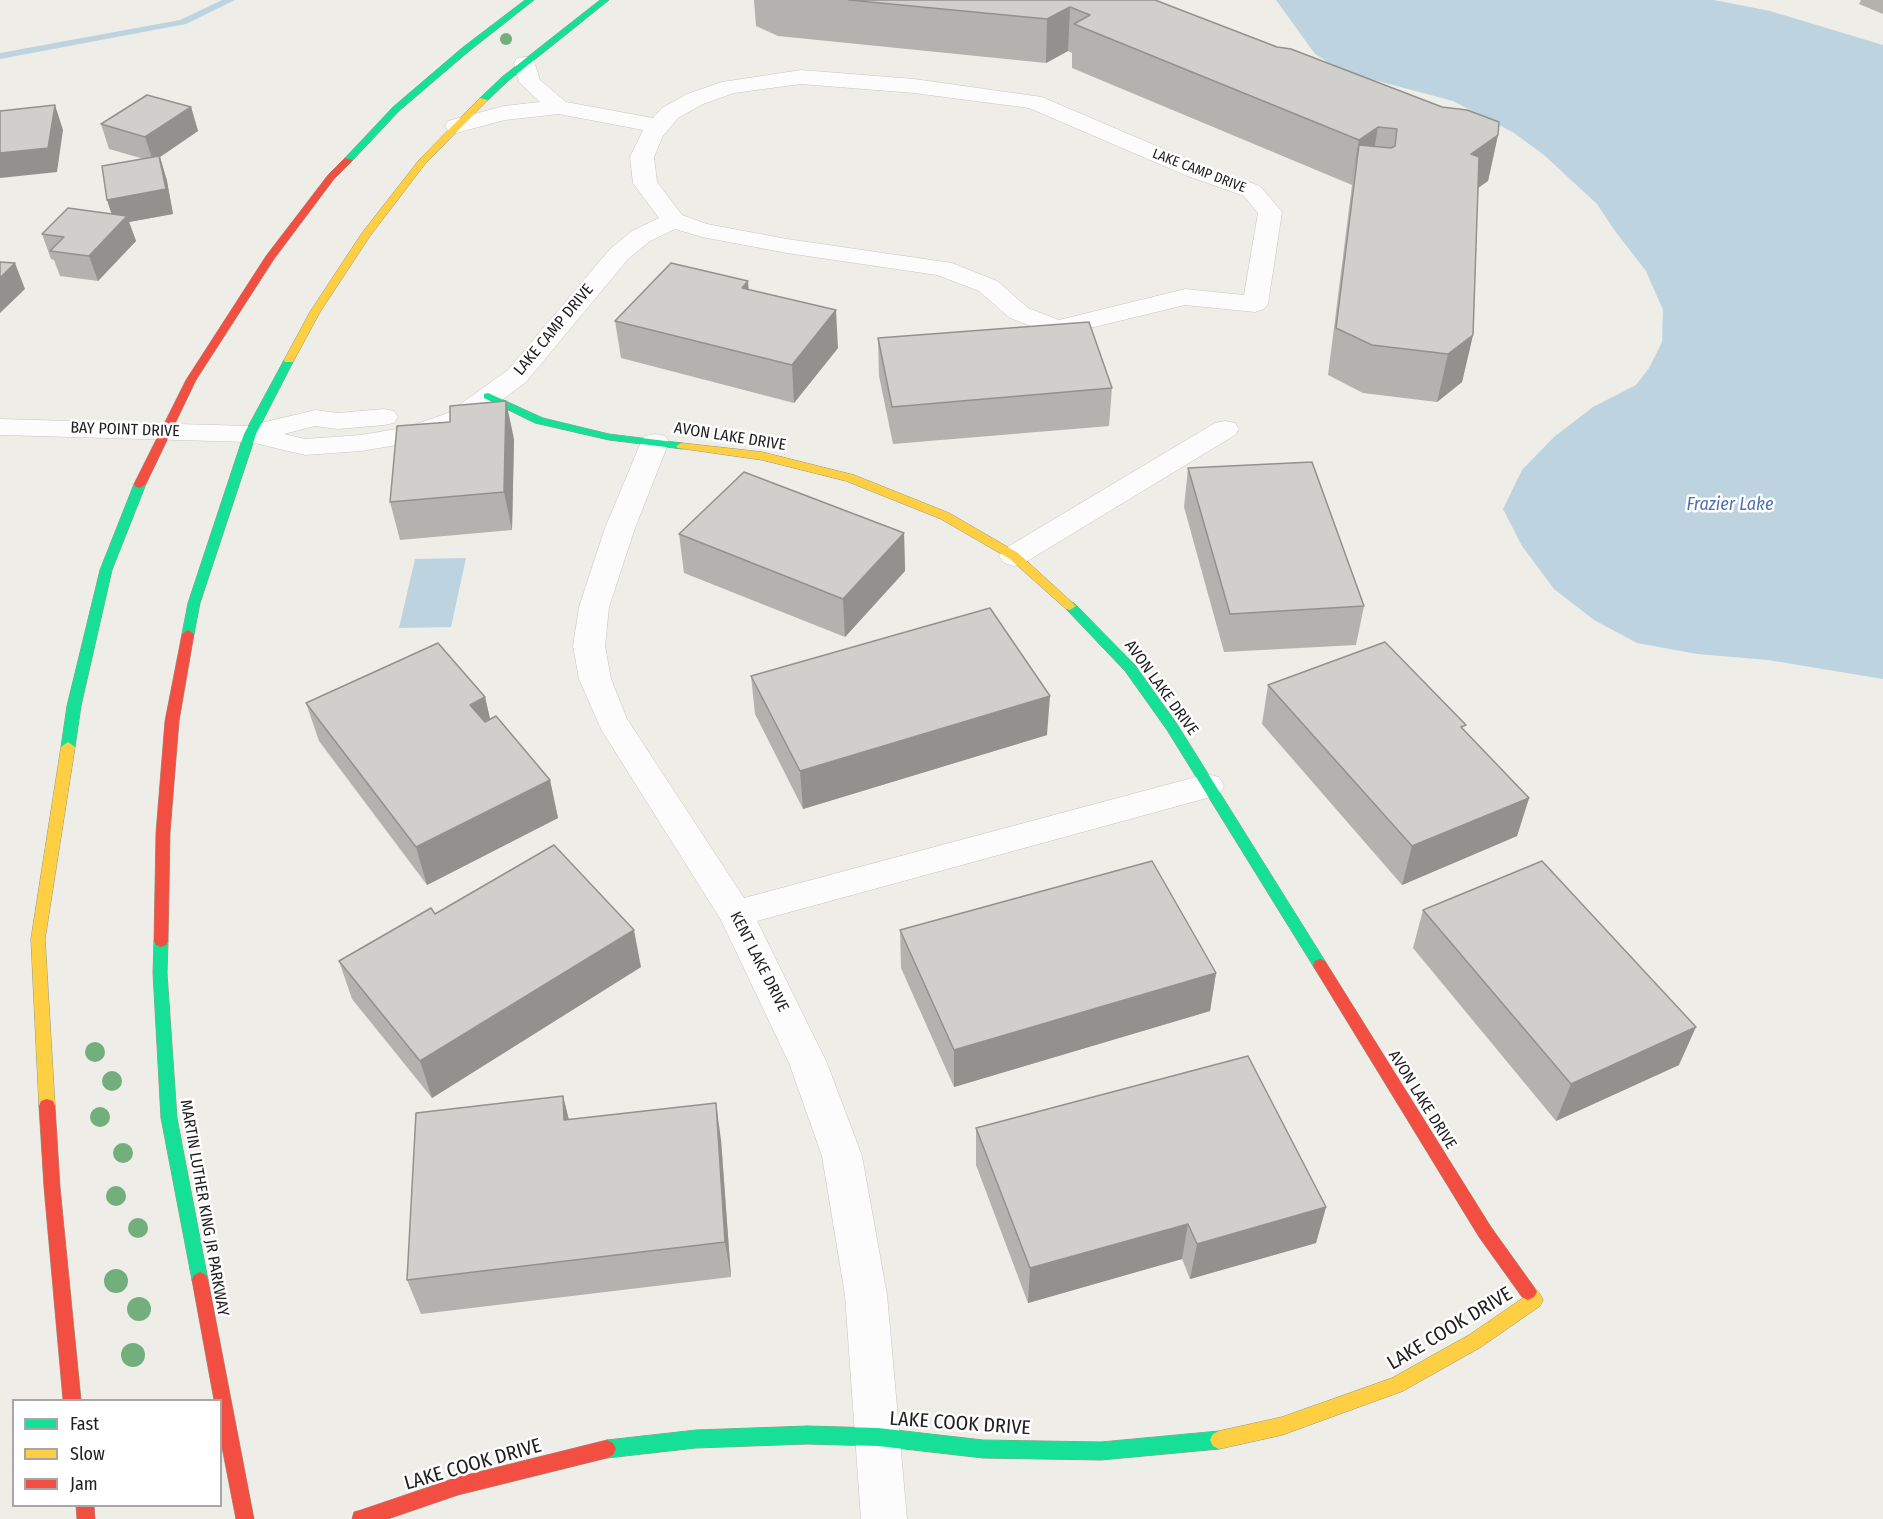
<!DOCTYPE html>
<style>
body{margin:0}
#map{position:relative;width:1883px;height:1519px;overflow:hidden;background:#eeede8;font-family:"Fira Sans Condensed",sans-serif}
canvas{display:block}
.legend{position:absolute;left:12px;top:1399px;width:210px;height:108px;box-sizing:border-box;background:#fff;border:2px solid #a6a6a6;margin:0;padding:8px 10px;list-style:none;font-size:18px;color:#202020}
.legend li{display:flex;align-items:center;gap:12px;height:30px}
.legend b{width:30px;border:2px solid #a6a6a6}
</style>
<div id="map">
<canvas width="1883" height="1519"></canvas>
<ul class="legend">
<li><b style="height:8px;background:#16e098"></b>Fast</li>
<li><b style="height:8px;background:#ffcf43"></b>Slow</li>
<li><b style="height:8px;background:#f24e42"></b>Jam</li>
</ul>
</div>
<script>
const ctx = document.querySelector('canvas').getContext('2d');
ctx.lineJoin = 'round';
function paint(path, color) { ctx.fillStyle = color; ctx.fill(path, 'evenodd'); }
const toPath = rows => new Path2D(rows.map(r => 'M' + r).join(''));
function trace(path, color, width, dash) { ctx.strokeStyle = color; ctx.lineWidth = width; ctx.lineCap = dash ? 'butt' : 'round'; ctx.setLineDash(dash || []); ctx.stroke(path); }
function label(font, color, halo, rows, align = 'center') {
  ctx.font = font + ' "Fira Sans Condensed",sans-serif'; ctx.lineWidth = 5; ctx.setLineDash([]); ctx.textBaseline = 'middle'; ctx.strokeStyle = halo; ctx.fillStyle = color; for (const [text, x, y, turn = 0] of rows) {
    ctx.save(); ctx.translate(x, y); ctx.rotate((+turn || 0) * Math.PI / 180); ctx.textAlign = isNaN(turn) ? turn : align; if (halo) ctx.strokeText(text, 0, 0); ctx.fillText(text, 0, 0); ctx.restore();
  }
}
paint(toPath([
 [1276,0,1714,0,1770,11,1883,45,1883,679,1768,660,1697,654,1637,643,1594,620,1554,589,1522,546,1503,509,1522,470,1554,437,1593,407,1636,385,1649,368,1662,342,1663,310,1646,271,1615,231,1597,204,1544,155,1514,133,1453,101,1359,76,1334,66,1315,54],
 [466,558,451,627,399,628,415,559]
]), '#bdd4e0');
paint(toPath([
 [222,0,235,0,186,24,0,59,0,53,180,20,222,0]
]), '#bdd4e0');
const street = toPath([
 [525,57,533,58,540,80,566,102,653,118,662,108,687,94,722,82,801,70,914,79,1042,97,1201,165,1260,186,1282,212,1268,304,1264,309,1255,312,1185,305,1057,336,1010,318,979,291,937,275,787,253,702,237,675,229,650,241,628,259,526,382,468,425,446,434,409,443,361,451,305,455,250,442,0,435,0,419,249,426,315,410,338,413,384,409,394,411,398,417,394,423,384,425,338,429,315,426,284,434,305,439,361,435,408,427,448,413,508,370,610,249,632,231,659,218,633,183,630,157,643,130,559,114,505,120,456,133,448,131,445,126,448,121,504,106,540,102,519,82,514,63,517,58,525,57],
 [801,84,914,93,1029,108,1185,175,1244,196,1258,213,1244,295,1185,289,1059,320,1028,308,997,281,952,263,787,239,707,224,682,215,657,182,654,157,663,136,678,118,703,104,734,93,801,84],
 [1225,421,1235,423,1239,429,1235,435,1024,563,1014,566,1004,563,999,556,1004,549,1215,423,1225,421],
 [655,434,665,436,669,442,635,528,609,607,605,646,611,679,627,719,744,898,1207,774,1219,777,1224,786,1219,795,1207,798,757,921,827,1063,862,1156,887,1295,907,1519,861,1519,845,1295,822,1156,789,1063,721,920,601,729,579,679,573,646,579,607,605,528,641,442,645,436,655,434]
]);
const fast = toPath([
 [525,0,534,0,468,52,399,111,351,162,345,162,345,158,393,107,462,48,525,0],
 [600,0,609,0,508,81,486,102,480,102,480,98,502,77,600,0],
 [289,357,294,360,256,434,200,603,194,634,192,637,184,637,182,634,188,603,244,434,284,360,289,357],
 [488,393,543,418,609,434,682,443,688,446,682,449,609,440,535,423,484,398,484,394,488,393],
 [140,480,146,484,112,570,81,706,75,747,68,752,61,747,67,706,100,570,134,484,140,480],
 [1070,602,1074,603,1135,665,1177,724,1325,961,1327,965,1325,969,1320,971,1315,969,1167,730,1125,671,1066,609,1064,606,1070,602],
 [161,935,166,937,168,941,167,973,177,1118,208,1280,206,1285,200,1288,194,1285,192,1280,161,1118,153,973,154,941,156,937,161,935],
 [807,1426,878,1428,983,1440,1101,1442,1219,1431,1225,1434,1228,1440,1225,1446,1219,1449,1101,1460,983,1458,878,1446,807,1444,696,1448,607,1458,601,1455,598,1449,601,1443,607,1440,696,1430,807,1426]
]);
const slow = toPath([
 [480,98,488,100,425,164,370,236,320,312,293,362,285,362,284,360,310,312,362,233,419,160,480,98],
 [682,443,762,452,854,475,949,513,1018,553,1076,606,1070,610,1066,609,1010,559,941,519,846,481,762,460,678,448,676,446,682,443],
 [68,742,75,747,45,939,55,1106,53,1111,47,1113,41,1111,39,1106,31,939,61,747,68,742],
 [1528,1284,1534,1287,1540,1294,1543,1300,1540,1306,1481,1347,1403,1391,1282,1435,1219,1449,1213,1446,1210,1440,1213,1434,1219,1431,1282,1417,1392,1378,1469,1335,1523,1298,1519,1292,1522,1287,1528,1284]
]);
const jam = toPath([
 [345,158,353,160,334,179,274,259,196,380,146,484,140,488,136,487,134,484,186,380,266,256,328,175,345,158],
 [188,630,194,634,179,721,170,833,168,941,166,945,161,947,156,945,154,941,156,833,165,721,182,634,188,630],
 [1320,959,1325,961,1491,1227,1534,1287,1537,1292,1534,1297,1528,1300,1522,1297,1479,1237,1315,969,1313,965,1315,961,1320,959],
 [47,1099,53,1101,55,1106,60,1187,81,1400,63,1400,44,1187,39,1106,41,1101,47,1099],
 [200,1272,206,1275,208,1280,254,1519,236,1519,220,1437,220,1400,214,1400,192,1280,194,1275,200,1272],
 [607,1440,613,1443,616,1449,613,1455,607,1458,458,1495,388,1519,352,1519,354,1512,361,1510,458,1477,607,1440],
 [76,1506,94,1506,95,1519,77,1519,76,1506]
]);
trace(street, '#c5c5c3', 1);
trace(fast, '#939880', 1);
trace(slow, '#939880', 1);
trace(jam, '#939880', 1);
paint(street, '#fcfcfc');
paint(fast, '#16e098');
paint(slow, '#ffcf43');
paint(jam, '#f24e42');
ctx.fillStyle = '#73af7d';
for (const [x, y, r] of [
 [506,39,6],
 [95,1052,10],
 [112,1081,10],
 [100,1117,10],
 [123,1153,10],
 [116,1196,10],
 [138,1228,10],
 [116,1281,12],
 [139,1309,12],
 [133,1355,12]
]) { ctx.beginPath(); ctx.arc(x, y, r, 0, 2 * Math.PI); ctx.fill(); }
paint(toPath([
 [754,0,1155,0,1498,135,1488,181,1478,188,1473,335,1462,382,1437,402,1363,393,1328,375,1352,185,1072,68,1072,53,1068,51,1046,63,778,36,756,26],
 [1861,0,1883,0,1883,14,1859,4],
 [191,107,198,131,160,157,167,181,173,214,129,222,136,241,98,281,60,276,54,260,51,259,42,234,112,214,144,159,109,149,101,124],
 [748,289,838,348,794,403,621,358,615,321],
 [878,338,1112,388,1109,426,893,444,879,376],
 [450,422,514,439,512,530,400,540,390,502],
 [1188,468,1364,606,1356,645,1224,652,1184,507],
 [904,533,905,571,845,637,684,573,679,534],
 [751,676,1047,735,803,809,755,714],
 [1268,685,1464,730,1529,798,1517,836,1402,885,1262,724],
 [485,697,490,719,550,780,558,818,427,885,319,741,306,703],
 [1423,910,1679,1065,1556,1121,1413,948],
 [435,914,641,967,432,1098,352,999,339,961],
 [900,930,1216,973,1210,1011,954,1087,901,968],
 [563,1096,569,1120,721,1140,731,1277,421,1314,407,1280],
 [976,1128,1326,1207,1316,1243,1190,1279,1182,1259,1028,1303,976,1165]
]), '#b4b2af');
paint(toPath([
 [1070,7,1068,51,1046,63,1047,19],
 [55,105,63,130,57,172,0,178,0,153],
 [191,107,198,131,160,157,167,181,173,214,129,222,136,241,98,281,89,256,115,225,107,200,153,161,145,137],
 [1378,127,1370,173,1359,145,1351,185,1359,140],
 [1498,135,1488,181,1462,199,1471,154],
 [15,263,25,289,0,313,0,278],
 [748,281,751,318,742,288],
 [836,310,838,348,794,403,792,365],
 [1473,335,1462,382,1437,402,1448,354],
 [506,401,514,439,512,530,504,492],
 [904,533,905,571,845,637,843,599],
 [1050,696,1047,735,803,809,800,771],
 [485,697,494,736,470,705],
 [550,780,558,818,427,885,416,847],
 [1529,798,1517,836,1402,885,1412,846],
 [634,930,641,967,432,1098,420,1061],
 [1216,973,1210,1011,954,1087,954,1050],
 [1696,1027,1679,1065,1556,1121,1571,1084],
 [563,1096,572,1133,564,1120],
 [716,1103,721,1140,731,1277,725,1242],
 [1326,1207,1316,1243,1190,1279,1197,1244],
 [1188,1224,1182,1259,1028,1303,1030,1268]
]), '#92918e');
const building = toPath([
 [849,0,1155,0,1277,47,1291,49,1442,107,1467,110,1499,122,1498,135,1471,154,1479,157,1473,335,1448,354,1372,345,1336,328,1359,145,1391,148,1395,146,1397,129,1378,127,1359,140,1074,24,1090,15,1070,7,1047,19,849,0],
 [147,95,191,107,145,137,101,124,147,95],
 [55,105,48,148,0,153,0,111,55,105],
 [159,156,166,189,107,200,102,166,159,156],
 [68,208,127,216,89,256,50,251,64,237,42,234,68,208],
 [0,262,15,263,0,278,0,262],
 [671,263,748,281,742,288,836,310,792,365,615,321,671,263],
 [1089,322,1112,388,892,407,878,338,1089,322],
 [506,401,504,492,390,502,397,426,450,422,450,406,506,401],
 [1312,462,1364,606,1230,614,1188,468,1312,462],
 [744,472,904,533,843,599,679,534,744,472],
 [990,608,1050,696,800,771,751,676,990,608],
 [1385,642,1466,725,1461,727,1529,798,1412,846,1268,685,1385,642],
 [438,643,485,697,470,705,485,722,496,716,550,780,416,847,306,703,438,643],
 [554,845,634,930,420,1061,339,961,431,908,435,914,554,845],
 [1152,861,1216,973,954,1050,900,930,1152,861],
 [1542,861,1696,1027,1571,1084,1423,910,1542,861],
 [1248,1056,1326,1207,1197,1244,1188,1224,1030,1268,976,1128,1248,1056],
 [563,1096,564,1120,716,1103,725,1242,407,1280,416,1113,563,1096]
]);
paint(building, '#d1cfcb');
trace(building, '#92918e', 1.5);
label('14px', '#202020', '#fff', [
 ["LAKE CAMP DRIVE",1199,171,21]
]);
label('16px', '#202020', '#fff', [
 ["LAKE CAMP DRIVE",554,330,-50],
 ["BAY POINT DRIVE",125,430,2],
 ["AVON LAKE DRIVE",730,437,9],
 ["AVON LAKE DRIVE",1161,688,54],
 ["KENT LAKE DRIVE",759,962,63],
 ["AVON LAKE DRIVE",1422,1100,58],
 ["MARTIN LUTHER KING JR PARKWAY",204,1208,80]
]);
label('italic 18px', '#4e71ad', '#fff', [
 ["Frazier Lake",1730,505]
]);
label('20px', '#202020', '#fff', [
 ["LAKE COOK DRIVE",1450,1329,-31],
 ["LAKE COOK DRIVE",960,1424,4],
 ["LAKE COOK DRIVE",473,1465,-16]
]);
</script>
